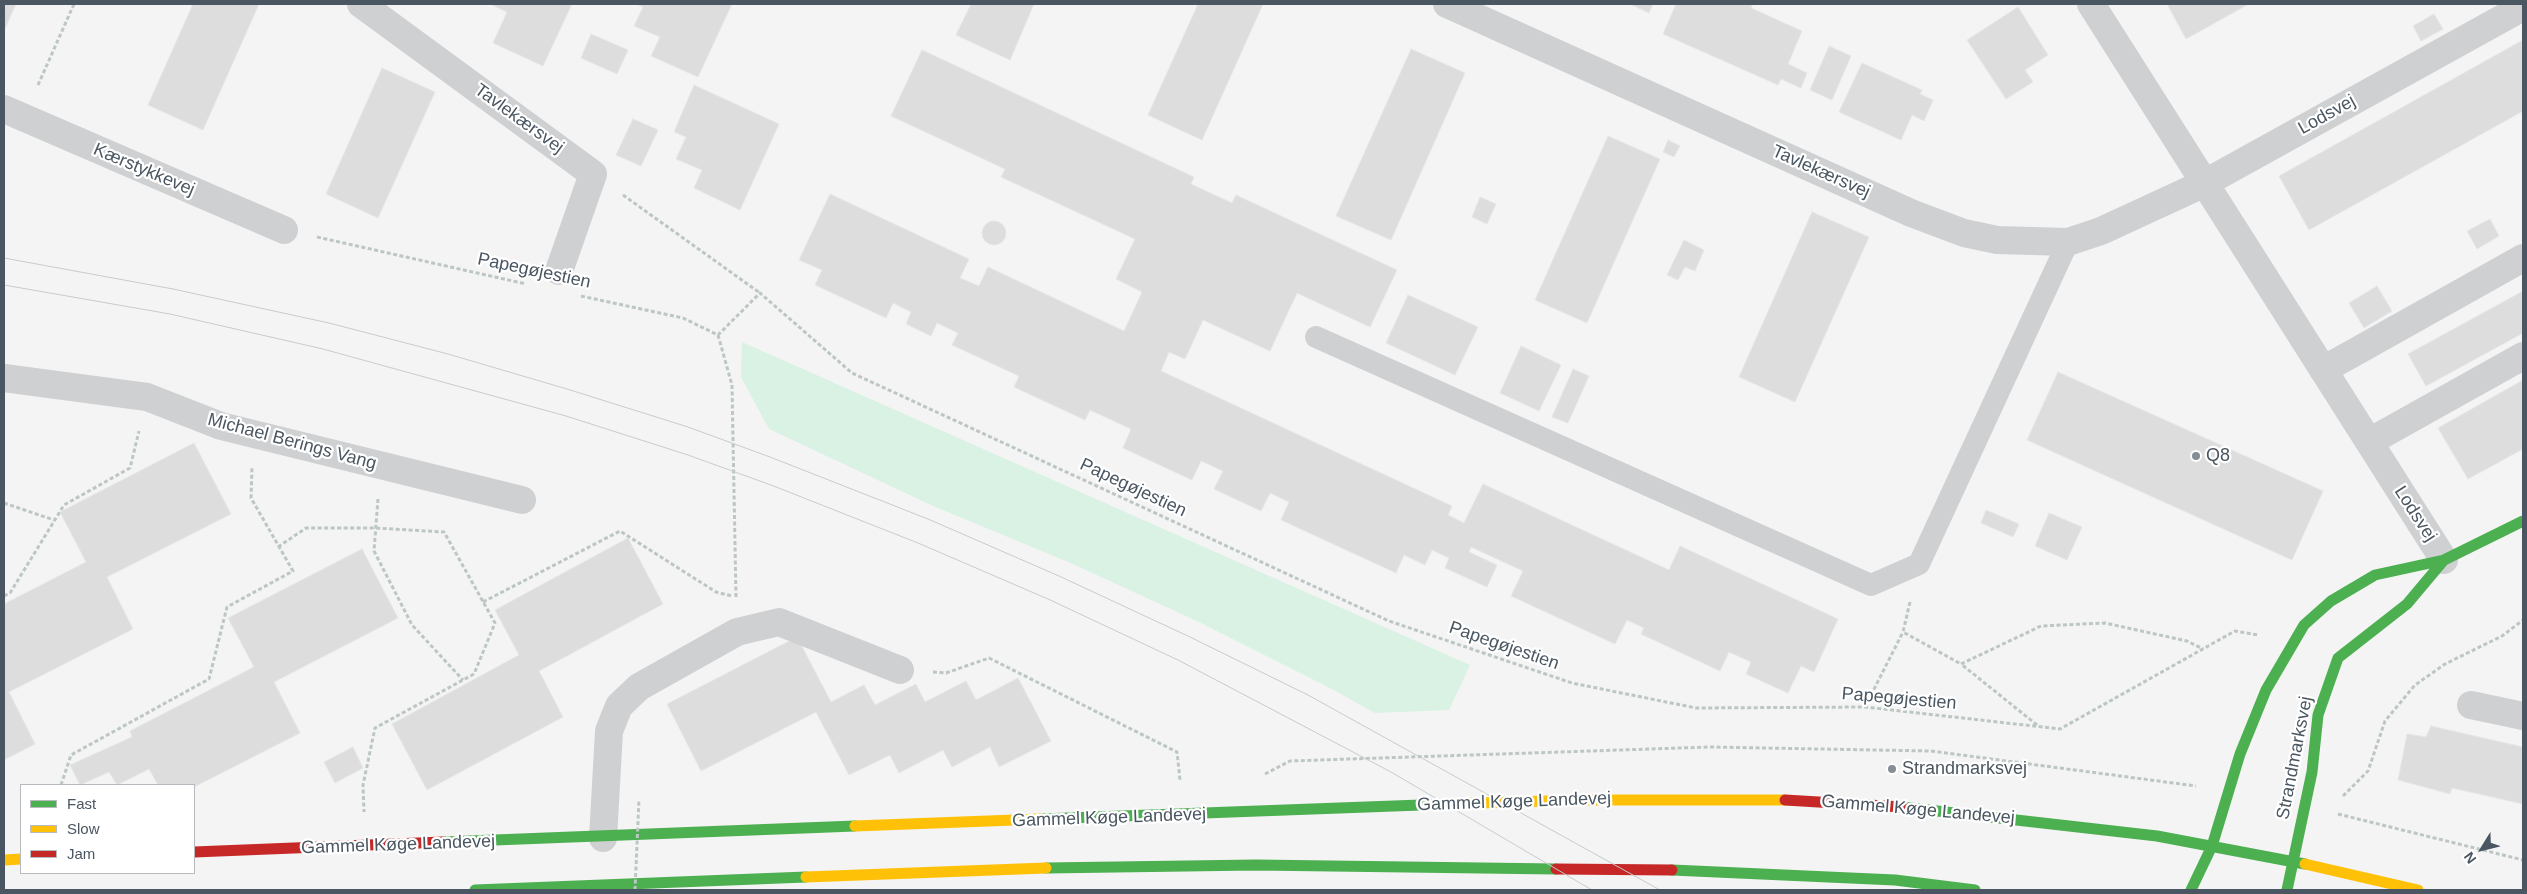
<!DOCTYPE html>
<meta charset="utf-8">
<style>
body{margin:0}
#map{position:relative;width:2527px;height:894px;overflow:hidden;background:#f4f4f4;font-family:Helvetica,sans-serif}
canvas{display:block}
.frame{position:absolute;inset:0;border:5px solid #4a5661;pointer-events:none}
.legend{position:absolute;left:20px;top:784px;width:175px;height:90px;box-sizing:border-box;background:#fff;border:1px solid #b7bbc0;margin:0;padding:6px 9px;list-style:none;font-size:15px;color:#4a5661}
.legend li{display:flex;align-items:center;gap:10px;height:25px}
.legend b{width:25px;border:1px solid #b7bbc0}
.north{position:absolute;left:2457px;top:824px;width:50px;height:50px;-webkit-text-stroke:4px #fff;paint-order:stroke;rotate:234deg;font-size:14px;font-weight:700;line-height:20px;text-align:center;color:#4a5661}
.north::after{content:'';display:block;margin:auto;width:18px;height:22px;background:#4a5661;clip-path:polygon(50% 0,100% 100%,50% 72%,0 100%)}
</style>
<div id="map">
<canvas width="2527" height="894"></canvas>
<div class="frame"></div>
<ul class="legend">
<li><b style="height:6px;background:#4caf50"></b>Fast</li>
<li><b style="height:6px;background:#ffc107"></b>Slow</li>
<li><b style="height:6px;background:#c62828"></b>Jam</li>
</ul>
<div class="north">N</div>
</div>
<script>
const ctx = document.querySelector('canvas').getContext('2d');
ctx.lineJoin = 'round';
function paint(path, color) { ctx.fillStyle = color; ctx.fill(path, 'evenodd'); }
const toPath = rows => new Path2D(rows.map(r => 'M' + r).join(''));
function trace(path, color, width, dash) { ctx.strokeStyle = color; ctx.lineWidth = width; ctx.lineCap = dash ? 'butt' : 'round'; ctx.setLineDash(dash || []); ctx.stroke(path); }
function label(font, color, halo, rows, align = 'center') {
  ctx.font = font + ' Helvetica,sans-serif'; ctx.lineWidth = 4.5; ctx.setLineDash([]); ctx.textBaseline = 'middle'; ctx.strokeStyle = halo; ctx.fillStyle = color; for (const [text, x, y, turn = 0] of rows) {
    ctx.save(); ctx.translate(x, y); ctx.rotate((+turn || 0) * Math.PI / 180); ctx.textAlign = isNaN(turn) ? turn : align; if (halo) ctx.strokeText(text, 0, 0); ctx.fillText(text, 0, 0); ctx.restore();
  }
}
paint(toPath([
 [742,342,1470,665,1449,710,1375,713,1330,688,1197,621,1066,561,933,506,769,429,741,377]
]), '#d9f2e3');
const building = toPath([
 [4,4,16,4,4,31,4,4],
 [193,4,259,4,203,130,148,105,193,4],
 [490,4,572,4,543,66,493,43,507,12,490,4],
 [636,4,732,4,698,77,651,56,660,37,634,26,643,7,636,4],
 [971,4,1034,4,1010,60,956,35,971,4],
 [1198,4,1263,4,1202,140,1148,115,1198,4],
 [1630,4,1653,4,1649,13,1630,4],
 [1676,4,1753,4,1751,8,1802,31,1788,64,1807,73,1801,88,1781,79,1778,85,1663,34,1676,4],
 [2167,4,2249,4,2186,39,2167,4],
 [2018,7,2048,55,2025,70,2033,82,2006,99,1967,40,2018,7],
 [2434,14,2443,29,2421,41,2413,26,2434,14],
 [591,34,628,50,617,74,581,58,591,34],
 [2523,40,2523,111,2309,230,2279,176,2523,40],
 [1829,46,1851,56,1832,100,1810,90,1829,46],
 [1411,49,1465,73,1391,240,1336,216,1411,49],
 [922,50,1194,177,1191,184,1232,203,1236,195,1397,270,1370,327,1297,293,1270,351,1203,320,1185,359,1169,352,1161,371,1452,506,1448,515,1464,523,1483,484,1669,570,1680,546,1838,619,1814,672,1801,666,1788,693,1746,674,1751,662,1729,652,1720,671,1641,634,1644,628,1627,620,1615,644,1511,596,1523,571,1471,547,1469,552,1497,565,1487,587,1445,568,1449,558,1432,550,1425,565,1404,555,1396,573,1281,520,1289,502,1270,493,1261,511,1214,489,1223,471,1201,461,1192,480,1123,448,1131,429,1090,410,1085,420,1014,387,1019,376,952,345,958,333,937,323,931,336,906,324,911,312,893,303,886,318,815,285,822,270,799,260,830,194,969,259,960,278,979,286,988,267,1124,331,1142,292,1116,279,1135,239,1001,177,1005,169,891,116,922,50],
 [1862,63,1922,90,1920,94,1933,100,1924,121,1912,115,1901,140,1839,112,1862,63],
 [382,68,435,92,378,218,326,194,382,68],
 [694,85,779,124,740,210,694,188,702,170,676,159,686,137,674,132,694,85],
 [633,119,658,130,641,166,616,155,633,119],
 [1608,136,1660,159,1587,323,1535,300,1608,136],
 [1668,140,1680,146,1674,157,1663,152,1668,140],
 [1480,197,1496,204,1487,224,1472,217,1480,197],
 [1812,212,1869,237,1795,402,1739,377,1812,212],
 [2490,219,2499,236,2477,249,2467,231,2490,219],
 '982 233a12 12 0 1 1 24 0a12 12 0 1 1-24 0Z',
 [1684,240,1704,250,1695,271,1685,267,1678,280,1667,275,1684,240],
 [2377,286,2392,311,2364,328,2349,303,2377,286],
 [2523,291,2523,333,2426,386,2408,354,2523,291],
 [1408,295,1478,327,1455,375,1386,343,1408,295],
 [1521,346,1561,365,1539,411,1500,393,1521,346],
 [1573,369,1589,376,1568,423,1552,417,1573,369],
 [2058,372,2323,491,2292,560,2027,440,2058,372],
 [2523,380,2523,449,2468,479,2438,428,2523,380],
 [194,443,231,514,107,577,133,629,9,692,35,744,4,760,4,604,86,562,60,512,194,443],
 [1986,510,2019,524,2013,537,1981,523,1986,510],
 [2049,513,2082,527,2067,560,2035,546,2049,513],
 [628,538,663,604,539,671,563,717,427,790,392,724,519,655,495,610,628,538],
 [362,549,398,618,274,682,300,733,194,787,194,785,158,785,149,769,117,785,109,772,80,785,70,765,132,737,130,731,254,667,228,618,362,549],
 [797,637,831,702,864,685,875,705,916,684,925,702,966,681,976,700,1018,678,1051,741,999,767,990,747,952,767,943,750,899,773,890,755,849,775,816,712,701,771,667,704,797,637],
 [2431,726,2523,747,2523,804,2452,788,2450,794,2398,780,2407,734,2426,737,2431,726],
 [353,747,363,768,335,783,324,762,353,747]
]);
paint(building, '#ddddde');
trace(building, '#e5e6e7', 1);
trace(toPath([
 [38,85,74,4],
 [623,195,760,293],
 [317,237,526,284],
 [581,296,683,318,718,335,760,293,852,373,1389,621,1572,683,1696,708,1865,707,2060,729,2235,631,2258,635],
 [718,335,732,385,736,597],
 [378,499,374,551,412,625,463,680],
 [4,503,54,520],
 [278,547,306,528,376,528,444,532,495,623,474,674,375,728,363,785,364,812],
 [4,596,10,593,64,505,130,468,139,431],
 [483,602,620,531,716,592,732,596],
 [1910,602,1903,632,1961,664],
 [933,672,946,673,989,658,1177,752,1180,780],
 [1865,707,1903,632],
 [2037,725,1961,664,2041,626,2105,623,2187,641,2203,649],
 [1265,774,1290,761,1710,747,1931,751,2196,786],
 [61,785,71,755,209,679,227,607,293,571,251,498,252,468],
 [2343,796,2368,771,2385,721,2415,685,2445,664,2502,636,2523,620],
 [2338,814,2523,860]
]), '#bcc7c4', 3, [4, 2.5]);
trace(toPath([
 [1316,337,1871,585,1919,564,2068,242]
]), '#ced0d2', 22);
trace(toPath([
 [361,4,593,174,559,271],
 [1447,4,1911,213,1964,233,1997,240,2068,242,2101,231,2205,183,2523,7],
 [2091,4,2444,560],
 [4,109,284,230],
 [2323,370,2523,258],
 [4,378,147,397,221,426,522,500],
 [2369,442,2523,356],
 [2471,705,2523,716],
 [603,838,609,731,619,706,639,687,737,632,779,622,900,670]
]), '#ced0d2', 28);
trace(toPath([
 [1902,807,2157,836,2305,864],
 [1041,819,1448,804],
 [443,842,855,826],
 [1046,868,1256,865,1556,869],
 [1672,870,1895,880,1975,890],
 [475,890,806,877],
 [2191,890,2212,846,2240,754,2266,690,2304,625,2331,601,2375,575,2444,560,2523,521],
 [2287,890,2312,772,2318,715,2338,658,2407,604,2444,560]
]), '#4caf50', 11);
trace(toPath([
 [1448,804,1579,800,1785,800],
 [855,826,1041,819],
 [4,860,21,859],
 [2305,864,2418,890],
 [806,877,1046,868]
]), '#ffc107', 11);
trace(toPath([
 [1785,800,1902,807],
 [194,852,443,842],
 [1556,869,1672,870]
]), '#c62828', 11);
trace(toPath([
 [4,258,173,289,329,323,448,354,567,389,688,427,770,457,928,519,1059,576,1190,637,1308,695,1660,890],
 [4,285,170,314,323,349,566,416,688,455,771,485,918,543,1048,599,1178,660,1391,772,1592,890]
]), '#c9cacc', 1);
trace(toPath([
 [635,890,639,799]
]), '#bcc7c4', 3, [4, 2.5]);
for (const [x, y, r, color] of [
 [2196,456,5,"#868d94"],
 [1892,769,5,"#868d94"]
]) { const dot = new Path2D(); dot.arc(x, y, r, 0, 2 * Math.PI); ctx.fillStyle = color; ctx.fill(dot); trace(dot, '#fff', 2); }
label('18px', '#4a5661', '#fff', [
 ["Lodsvej",2327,115,-29],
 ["Tavlekærsvej",519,119,36],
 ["Kærstykkevej",144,170,23],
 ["Tavlekærsvej",1821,172,24],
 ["Papegøjestien",534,271,12],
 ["Michael Berings Vang",292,442,15],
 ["Papegøjestien",1133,488,25],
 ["Lodsvej",2415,514,57],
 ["Papegøjestien",1504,646,19],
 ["Papegøjestien",1899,699,5],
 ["Strandmarksvej",2295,758,-79],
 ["Gammel Køge Landevej",1514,802,-2],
 ["Gammel Køge Landevej",1918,810,5],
 ["Gammel Køge Landevej",1109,818,-2],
 ["Gammel Køge Landevej",398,845,-2]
]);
label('18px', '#4a5661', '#fff', [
 ["Q8",2206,456],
 ["Strandmarksvej",1902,769]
], 'left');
</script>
